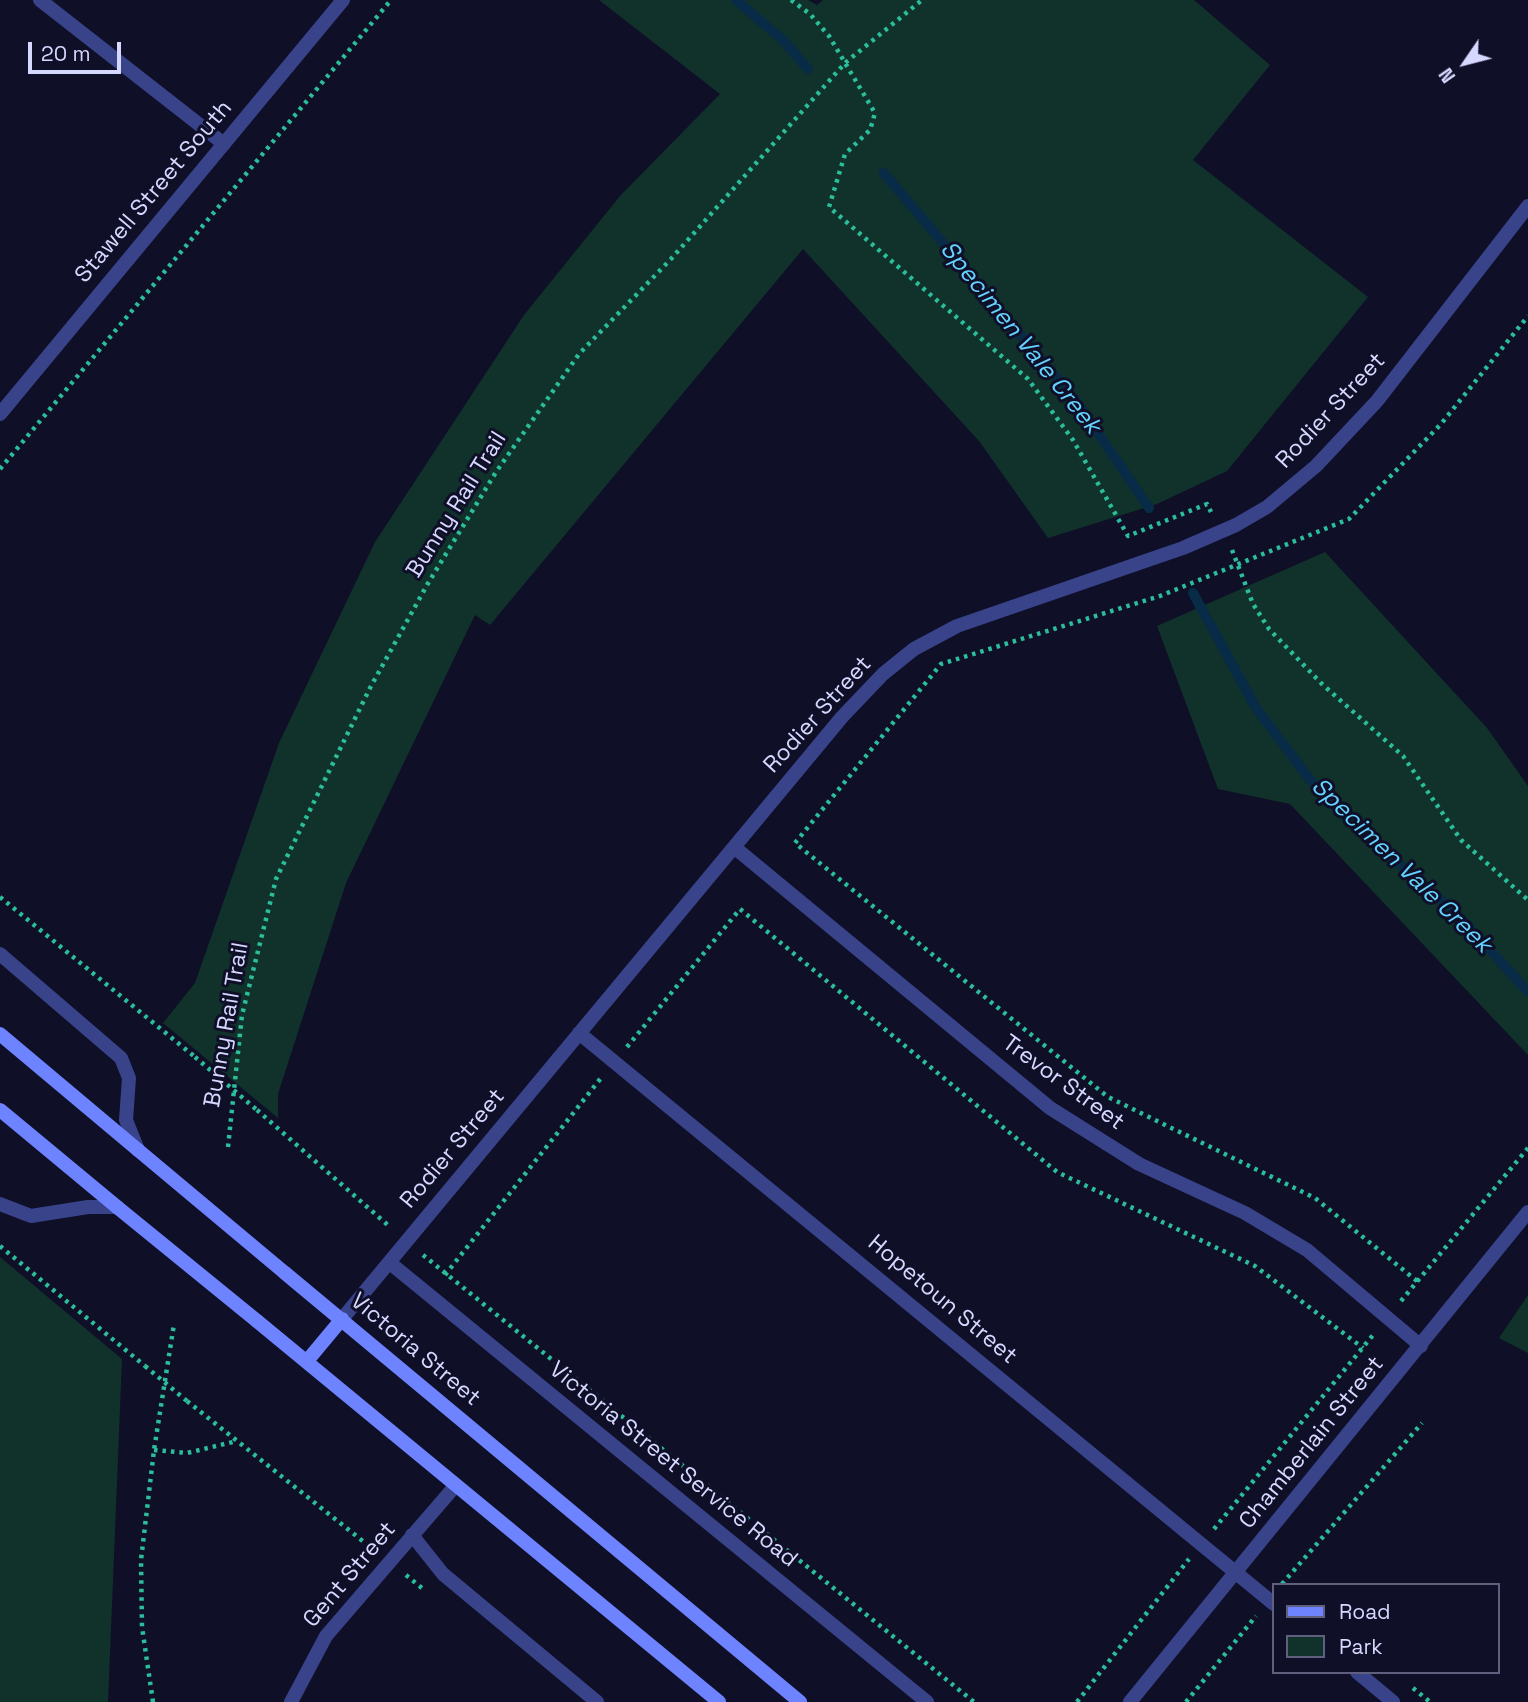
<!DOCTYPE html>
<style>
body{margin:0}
#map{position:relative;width:1528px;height:1702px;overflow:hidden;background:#0f0f28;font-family:"Space Grotesk",sans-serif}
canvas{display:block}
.legend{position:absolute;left:1272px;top:1583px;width:228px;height:91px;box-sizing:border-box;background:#0f0f28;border:2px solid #5f5f7e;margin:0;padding:9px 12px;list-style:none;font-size:21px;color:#d6d8ff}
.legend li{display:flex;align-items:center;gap:14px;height:35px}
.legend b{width:35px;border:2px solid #5f5f7e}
.north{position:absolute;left:1430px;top:28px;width:70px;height:70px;-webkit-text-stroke:5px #0f0f28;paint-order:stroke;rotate:235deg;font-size:19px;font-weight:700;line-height:28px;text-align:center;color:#d6d8ff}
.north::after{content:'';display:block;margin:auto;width:24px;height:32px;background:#d6d8ff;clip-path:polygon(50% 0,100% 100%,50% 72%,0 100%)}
.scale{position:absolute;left:28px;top:42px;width:93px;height:32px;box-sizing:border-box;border:4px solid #d6d8ff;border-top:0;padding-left:9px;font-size:21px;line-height:24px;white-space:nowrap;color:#d6d8ff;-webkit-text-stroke:5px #0f0f28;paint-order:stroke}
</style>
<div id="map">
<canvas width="1528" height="1702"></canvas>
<ul class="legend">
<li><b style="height:9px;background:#6d83ff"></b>Road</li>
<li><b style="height:19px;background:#11322b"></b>Park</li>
</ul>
<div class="north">N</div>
<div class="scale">20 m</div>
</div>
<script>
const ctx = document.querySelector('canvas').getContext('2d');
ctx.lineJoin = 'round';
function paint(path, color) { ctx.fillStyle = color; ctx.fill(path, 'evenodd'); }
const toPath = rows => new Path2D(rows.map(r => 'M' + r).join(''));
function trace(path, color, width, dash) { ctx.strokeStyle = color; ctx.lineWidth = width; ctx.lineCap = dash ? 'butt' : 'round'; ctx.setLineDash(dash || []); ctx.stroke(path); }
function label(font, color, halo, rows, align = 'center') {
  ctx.font = font + ' "Space Grotesk",sans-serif'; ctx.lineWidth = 6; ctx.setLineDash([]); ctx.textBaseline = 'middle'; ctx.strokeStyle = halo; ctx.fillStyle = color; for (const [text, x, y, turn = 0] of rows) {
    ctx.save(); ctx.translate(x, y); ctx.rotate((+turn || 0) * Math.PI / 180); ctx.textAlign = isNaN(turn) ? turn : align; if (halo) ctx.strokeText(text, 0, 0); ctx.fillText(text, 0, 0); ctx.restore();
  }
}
paint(toPath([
 [599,0,808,0,817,5,823,0,1194,0,1270,65,1193,160,1368,297,1227,471,1157,504,1048,538,979,441,803,249,490,625,475,615,346,883,278,1094,278,1118,163,1023,195,983,279,743,375,542,524,315,620,196,720,94],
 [1325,552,1487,728,1528,786,1528,1055,1290,804,1218,789,1157,626],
 [0,1257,122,1359,108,1702,0,1702],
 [1528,1295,1528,1353,1499,1338]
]), '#11322b');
trace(toPath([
 [736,0,784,41,808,69],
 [884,173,1076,401,1149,508],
 [1193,593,1256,708,1308,777,1353,824,1460,917,1528,992]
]), '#082b47', 10);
trace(toPath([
 [791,0,810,14,829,36,875,113,870,130,845,154,829,207,1028,379,1073,440,1128,536,1207,504,1211,512],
 [0,469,391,0],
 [1232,550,1253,604,1269,629,1322,684,1403,756,1461,840,1528,900],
 [0,897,195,1057],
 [627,1047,740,909,1057,1172,1255,1266,1363,1348],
 [257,1110,390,1227],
 [228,1147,242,1015,276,879,370,688,427,585,496,472,579,354,671,259,845,63,922,0],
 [0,1246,145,1366],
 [423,1255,974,1702],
 [445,1275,601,1078],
 [1417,1281,1315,1198,1108,1097,795,843,941,664,1160,596,1349,519,1441,424,1528,316],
 [1401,1301,1528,1148],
 [187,1401,374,1550],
 [154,1450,187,1453,237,1441],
 [1214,1529,1373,1335],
 [406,1575,423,1589],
 [1282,1584,1422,1423],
 [1413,1688,1430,1702],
 [153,1702,142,1627,141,1560,154,1450,174,1324],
 [1077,1702,1189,1559],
 [1186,1702,1256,1616]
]), '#2bbe9b', 4.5, [3.5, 5]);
trace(toPath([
 [40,0,224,144],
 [734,847,1050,1108,1139,1164,1245,1213,1307,1250,1421,1346],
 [0,954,121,1058,129,1078,126,1120,138,1150],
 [579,1033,1274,1604],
 [0,1204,31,1216,88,1207,117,1207],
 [390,1263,927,1702],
 [342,1319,842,717,883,674,914,649,957,626,1183,548,1236,525,1267,507,1316,466,1377,401,1528,206],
 [412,1535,443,1574,597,1702],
 [1357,1672,1393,1702],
 [291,1702,326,1636,456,1485],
 [1130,1702,1528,1212]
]), '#384389', 14);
trace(toPath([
 [0,414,343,0]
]), '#384389', 14);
trace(toPath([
 [0,1034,138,1150],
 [0,1110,117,1207],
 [285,1273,800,1702],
 [257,1321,719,1702],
 [307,1361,342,1319]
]), '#6d83ff', 14);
trace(toPath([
 [195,1057,257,1110],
 [145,1366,187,1401]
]), '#2bbe9b', 4.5, [3.5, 5]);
trace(toPath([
 [138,1150,285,1273],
 [117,1207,257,1321]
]), '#6d83ff', 14);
label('23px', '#d6d8ff', '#0f0f28', [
 ["Stawell Street South",154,192,-50],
 ["Rodier Street",1331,411,-47],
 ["Bunny Rail Trail",457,505,-58],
 ["Rodier Street",818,715,-48],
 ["Bunny Rail Trail",227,1025,-80],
 ["Trevor Street",1063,1083,36],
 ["Rodier Street",453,1149,-50],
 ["Hopetoun Street",942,1300,40],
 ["Victoria Street",415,1350,40],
 ["Chamberlain Street",1312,1443,-51],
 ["Victoria Street Service Road",673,1465,39],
 ["Gent Street",350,1575,-50]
]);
label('italic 24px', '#64d3ff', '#0f0f28', [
 ["Specimen Vale Creek",1020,338,51],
 ["Specimen Vale Creek",1401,866,44]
]);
</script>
